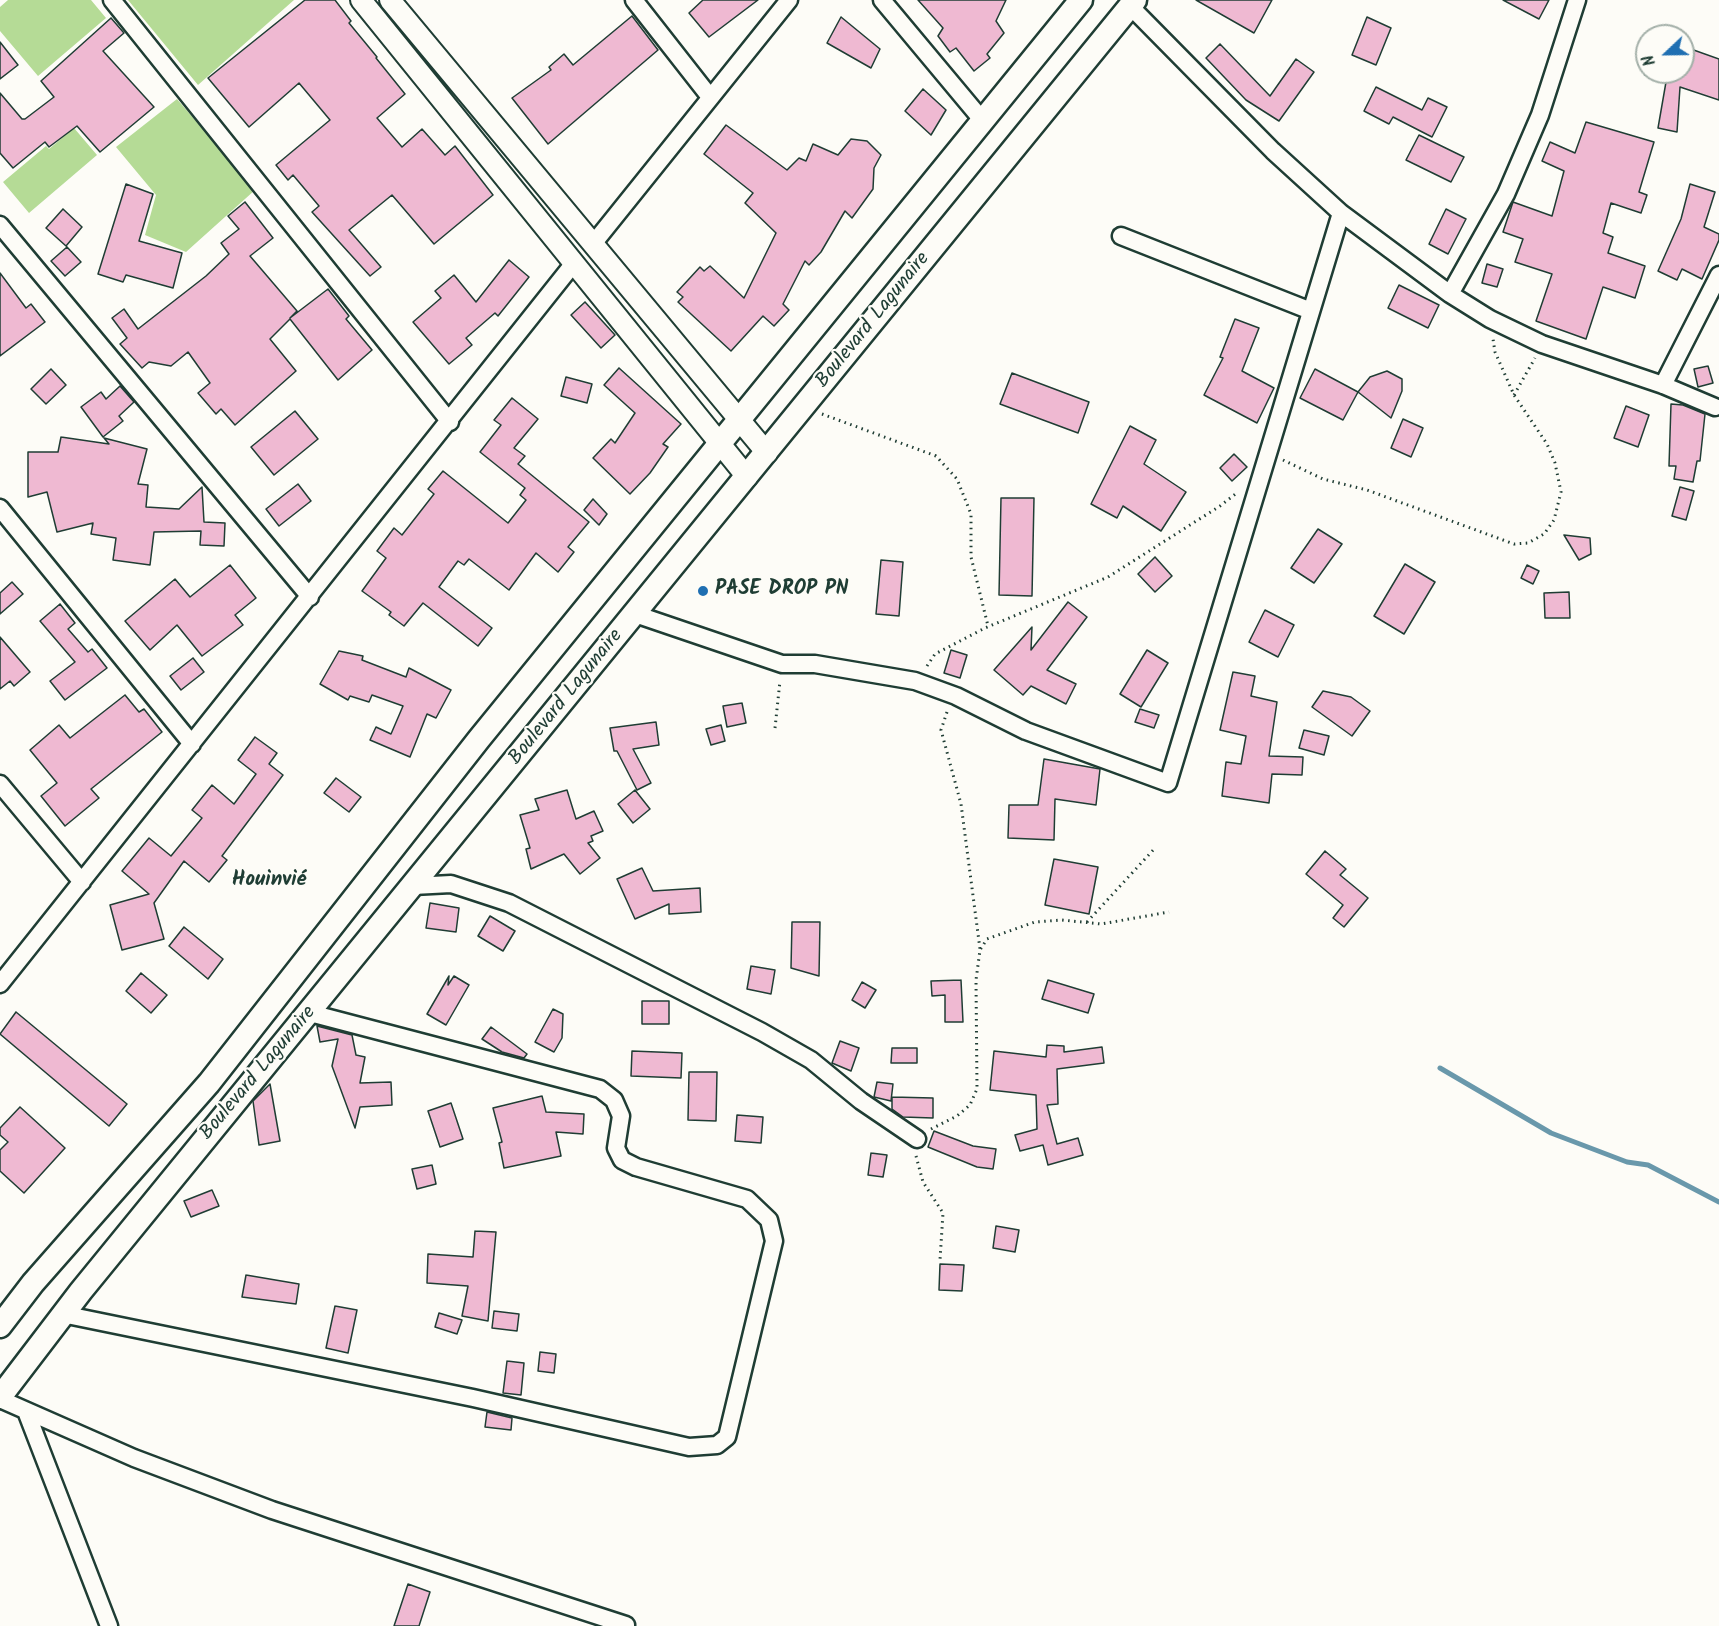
<!DOCTYPE html>
<meta charset="utf-8">
<style>
body{margin:0}
#map{position:relative;width:1719px;height:1626px;overflow:hidden;background:#fdfcf7;font-family:Kalam,sans-serif}
canvas{display:block}
.north{position:absolute;left:1635px;top:24px;width:60px;height:60px;box-sizing:border-box;background:#fdfcf7;border:2px solid #a4b0a9;border-radius:50%;rotate:248deg;font-size:16px;font-weight:700;line-height:24px;text-align:center;color:#1f3d34}
.north::after{content:'';display:block;margin:auto;width:21px;height:27px;background:#1f6fb2;clip-path:polygon(50% 0,100% 100%,50% 72%,0 100%)}
</style>
<div id="map">
<canvas width="1719" height="1626"></canvas>
<div class="north">N</div>
</div>
<script>
const ctx = document.querySelector('canvas').getContext('2d');
ctx.lineJoin = 'round';
function paint(path, color) { ctx.fillStyle = color; ctx.fill(path, 'evenodd'); }
const toPath = rows => new Path2D(rows.map(r => 'M' + r).join(''));
function trace(path, color, width, dash) { ctx.strokeStyle = color; ctx.lineWidth = width; ctx.lineCap = dash ? 'butt' : 'round'; ctx.setLineDash(dash || []); ctx.stroke(path); }
function label(font, color, halo, rows, align = 'center') {
  ctx.font = font + ' Kalam,sans-serif'; ctx.lineWidth = 4.5; ctx.setLineDash([]); ctx.textBaseline = 'middle'; ctx.strokeStyle = halo; ctx.fillStyle = color; for (const [text, x, y, turn = 0] of rows) {
    ctx.save(); ctx.translate(x, y); ctx.rotate((+turn || 0) * Math.PI / 180); ctx.textAlign = isNaN(turn) ? turn : align; if (halo) ctx.strokeText(text, 0, 0); ctx.fillText(text, 0, 0); ctx.restore();
  }
}
paint(toPath([
 [8,0,91,0,106,18,38,76,0,31,0,7],
 [128,0,294,0,198,85],
 [177,99,255,190,186,252,145,235,156,195,116,147],
 [74,128,97,155,29,213,3,182,46,146,49,149]
]), '#b5db96');
trace(toPath([
 [1440,1068,1551,1133,1627,1162,1648,1165,1719,1202]
]), '#6998ab', 5);
const building = toPath([
 [305,0,335,0,351,21,349,23,377,57,376,58,405,94,377,118,402,147,422,129,445,155,455,146,493,195,434,244,392,195,349,230,381,267,370,276,312,212,319,206,293,175,288,180,276,165,330,120,299,83,249,127,208,78,305,0],
 [703,0,758,0,709,37,689,13,703,0],
 [918,0,1006,0,996,21,1004,33,987,54,990,58,974,71,956,48,950,52,938,36,943,28,918,0],
 [1196,0,1272,0,1254,33,1196,0],
 [1503,0,1549,0,1539,19,1503,0],
 [632,16,658,50,548,144,512,98,551,70,549,67,564,54,573,65,632,16],
 [841,17,880,49,871,68,827,43,841,17],
 [1367,17,1391,28,1376,65,1352,55,1367,17],
 [111,18,124,33,103,51,154,107,100,152,77,126,49,147,45,142,13,168,0,153,0,93,22,119,25,119,54,97,41,81,111,18],
 [0,42,18,65,0,79,0,42],
 [1220,44,1270,96,1296,59,1314,72,1279,121,1246,100,1206,58,1220,44],
 [1688,48,1719,59,1719,100,1680,87,1677,132,1658,128,1666,82,1645,75,1645,72,1683,72,1683,59,1688,48],
 [1376,87,1422,110,1428,98,1447,107,1432,137,1393,117,1389,124,1364,111,1376,87],
 [923,89,946,110,931,135,905,111,923,89],
 [1586,122,1654,142,1639,192,1647,195,1641,213,1611,203,1603,233,1613,237,1608,253,1645,266,1635,298,1603,287,1586,339,1536,321,1552,274,1515,262,1523,239,1503,232,1513,202,1552,216,1564,171,1542,161,1550,142,1575,153,1586,122],
 [726,125,787,170,799,158,806,161,813,144,838,155,851,139,867,141,881,155,874,168,873,189,852,218,845,211,821,252,809,265,805,261,783,304,789,310,774,326,763,316,731,351,678,302,683,297,677,292,700,267,704,271,710,266,744,298,776,233,745,203,753,193,704,154,726,125],
 [1419,135,1464,157,1451,182,1406,160,1419,135],
 [126,184,153,194,139,241,182,253,173,288,126,275,123,282,98,274,126,184],
 [1690,184,1715,192,1704,227,1719,234,1719,240,1702,279,1682,269,1677,280,1658,271,1681,219,1690,184],
 [245,202,273,238,250,256,297,311,290,318,328,289,349,316,346,319,372,350,338,380,290,319,270,339,296,371,235,425,221,409,216,414,198,393,210,383,188,352,171,366,149,362,142,368,120,344,127,338,112,318,124,309,138,329,206,276,229,254,221,243,239,229,228,216,245,202],
 [63,209,82,227,66,246,46,228,63,209],
 [1446,209,1466,219,1448,254,1429,244,1446,209],
 [67,247,81,262,65,276,51,261,67,247],
 [509,260,529,277,498,316,495,313,466,338,472,345,449,364,413,322,441,298,435,291,454,275,476,302,509,260],
 [1487,264,1503,269,1497,287,1482,283,1487,264],
 [0,273,26,308,31,304,45,322,0,356,0,273],
 [1399,285,1439,305,1428,328,1388,308,1399,285],
 [585,302,615,335,601,348,571,315,585,302],
 [1235,319,1259,328,1242,371,1274,388,1257,423,1204,395,1223,358,1220,357,1235,319],
 [1708,366,1713,383,1698,387,1694,369,1708,366],
 [619,368,681,424,663,444,668,447,650,473,630,494,593,458,611,439,615,443,635,413,604,385,619,368],
 [51,369,66,385,46,404,31,389,51,369],
 [1315,369,1358,392,1343,420,1300,398,1315,369],
 [1387,371,1402,379,1402,391,1391,418,1358,392,1370,377,1387,371],
 [1012,373,1089,402,1078,433,1000,404,1012,373],
 [566,377,592,384,587,403,561,396,566,377],
 [120,386,134,402,119,416,123,421,103,437,81,407,101,392,106,399,120,386],
 [512,398,538,419,514,448,525,456,518,464,589,522,568,547,574,552,558,572,536,553,509,590,469,559,464,565,458,561,439,587,492,628,478,646,423,603,404,626,389,615,391,612,362,591,386,558,377,551,394,528,402,535,434,494,428,489,443,471,508,523,526,500,520,495,525,488,480,452,501,425,494,420,512,398],
 [1671,404,1683,405,1705,414,1700,461,1697,461,1693,482,1674,479,1676,466,1669,466,1671,404],
 [1626,406,1649,415,1638,447,1614,438,1626,406],
 [295,411,318,439,274,475,251,447,295,411],
 [1403,419,1423,428,1411,457,1391,448,1403,419],
 [1130,426,1156,440,1144,464,1186,492,1161,531,1123,506,1117,518,1091,504,1130,426],
 [61,437,109,444,104,438,147,449,138,484,148,485,146,507,179,509,202,487,204,522,225,523,224,546,200,545,201,531,154,532,150,565,113,560,116,538,91,534,93,523,57,532,47,492,28,497,28,452,58,452,61,437],
 [1234,454,1247,467,1232,481,1220,468,1234,454],
 [298,484,311,501,279,526,266,509,298,484],
 [1680,487,1694,491,1686,520,1672,516,1680,487],
 [1001,498,1034,498,1032,596,999,595,1001,498],
 [593,499,607,514,599,525,584,510,593,499],
 [1318,529,1342,544,1314,583,1291,568,1318,529],
 [1564,535,1590,538,1591,554,1579,560,1564,535],
 [1155,557,1172,576,1155,592,1138,574,1155,557],
 [881,560,903,562,899,616,876,614,881,560],
 [1405,564,1435,582,1404,634,1374,616,1405,564],
 [230,565,256,598,235,615,243,625,202,656,177,625,150,650,125,621,175,579,190,597,230,565],
 [1527,565,1539,571,1533,584,1521,578,1527,565],
 [12,582,23,594,0,614,0,593,12,582],
 [1569,592,1570,618,1545,618,1544,593,1569,592],
 [1068,602,1087,617,1047,670,1076,684,1066,704,1031,686,1023,695,994,670,1032,627,1031,650,1068,602],
 [60,604,75,623,68,629,88,652,92,649,107,668,65,700,50,681,75,662,40,621,60,604],
 [1265,610,1294,625,1278,657,1249,642,1265,610],
 [0,637,30,672,14,686,10,681,0,689,0,637],
 [951,650,967,655,960,678,944,673,951,650],
 [1147,650,1168,663,1141,707,1120,694,1147,650],
 [339,651,363,656,362,660,406,677,409,668,451,690,436,718,427,714,410,757,370,740,376,727,391,734,403,706,372,695,369,702,350,696,348,700,320,684,339,651],
 [193,658,204,672,181,690,170,676,193,658],
 [1233,672,1255,676,1251,696,1277,702,1269,756,1303,757,1302,775,1272,774,1269,803,1222,796,1226,762,1241,764,1246,736,1220,730,1233,672],
 [1323,691,1351,697,1370,711,1352,736,1312,707,1323,691],
 [125,695,139,712,144,709,162,732,91,789,99,798,65,826,41,796,57,783,30,750,59,725,70,738,125,695],
 [742,703,746,723,727,727,723,706,742,703],
 [1140,709,1159,715,1154,728,1135,722,1140,709],
 [656,722,659,745,633,749,651,783,637,790,617,751,614,751,610,728,656,722],
 [721,725,725,741,711,745,706,729,721,725],
 [1304,730,1329,736,1324,755,1299,748,1304,730],
 [255,737,277,753,269,764,283,775,222,856,227,860,209,882,184,861,154,903,164,939,122,950,110,905,149,894,122,871,149,838,171,856,202,818,192,810,212,785,234,804,256,774,238,760,255,737],
 [1044,759,1100,769,1096,805,1055,799,1054,840,1008,838,1009,805,1038,805,1044,759],
 [336,778,361,797,349,812,324,793,336,778],
 [567,790,576,819,594,811,603,831,591,836,593,841,588,843,600,858,580,874,564,854,531,869,526,849,530,848,520,815,539,810,535,799,567,790],
 [635,790,650,809,633,823,618,804,635,790],
 [1325,851,1346,869,1340,875,1368,898,1344,927,1333,918,1343,905,1306,874,1325,851],
 [1054,859,1098,867,1089,914,1045,905,1054,859],
 [642,868,653,891,700,888,701,912,669,914,669,904,635,919,617,879,642,868],
 [430,903,459,908,456,932,426,928,430,903],
 [490,916,515,931,503,951,478,936,490,916],
 [792,922,820,922,819,976,791,968,792,922],
 [184,927,223,959,208,979,169,946,184,927],
 [751,966,775,970,771,994,747,989,751,966],
 [141,973,167,995,151,1013,126,991,141,973],
 [449,976,448,985,454,976,469,985,446,1025,427,1014,449,976],
 [961,980,963,1022,945,1022,945,995,932,996,931,981,961,980],
 [1048,980,1094,994,1088,1013,1042,999,1048,980],
 [862,982,876,990,865,1008,852,1000,862,982],
 [642,1001,669,1001,669,1024,642,1024,642,1001],
 [553,1009,563,1014,562,1038,554,1052,535,1042,553,1009],
 [16,1012,127,1104,109,1126,0,1034,16,1012],
 [317,1026,352,1035,356,1055,365,1057,360,1083,391,1082,392,1105,360,1107,355,1128,332,1066,338,1039,320,1042,317,1026],
 [491,1027,527,1054,524,1058,502,1052,482,1039,491,1027],
 [840,1041,859,1048,851,1071,832,1063,840,1041],
 [1047,1045,1064,1046,1064,1052,1102,1047,1104,1063,1057,1069,1058,1104,1047,1105,1057,1144,1078,1138,1083,1155,1048,1165,1043,1145,1020,1151,1015,1135,1037,1129,1036,1095,990,1090,994,1051,1046,1057,1047,1045],
 [892,1048,917,1048,917,1063,891,1063,892,1048],
 [632,1051,682,1053,681,1078,631,1076,632,1051],
 [689,1072,717,1072,716,1121,688,1120,689,1072],
 [877,1082,893,1084,891,1101,874,1097,877,1082],
 [270,1084,280,1141,259,1145,253,1101,270,1084],
 [542,1096,546,1112,584,1114,583,1134,556,1132,561,1156,504,1168,499,1143,502,1142,493,1108,542,1096],
 [892,1097,933,1098,933,1118,903,1117,892,1109,892,1097],
 [451,1103,463,1139,440,1147,428,1111,451,1103],
 [20,1107,65,1148,24,1193,0,1171,0,1150,8,1142,0,1135,0,1128,20,1107],
 [737,1115,763,1117,761,1143,735,1141,737,1115],
 [934,1131,973,1146,996,1149,993,1169,977,1167,928,1147,934,1131],
 [871,1153,887,1155,883,1177,868,1175,871,1153],
 [432,1165,436,1184,417,1189,412,1169,432,1165],
 [212,1190,219,1206,191,1217,184,1201,212,1190],
 [996,1226,1019,1230,1015,1252,993,1248,996,1226],
 [475,1231,496,1232,488,1321,462,1316,468,1286,427,1283,428,1254,473,1257,475,1231],
 [940,1264,964,1265,962,1291,939,1290,940,1264],
 [246,1275,299,1284,296,1304,242,1297,246,1275],
 [335,1306,357,1310,348,1353,326,1348,335,1306],
 [494,1311,519,1314,517,1331,492,1328,494,1311],
 [439,1313,462,1320,457,1334,435,1327,439,1313],
 [540,1352,556,1354,554,1373,538,1371,540,1352],
 [507,1361,524,1363,521,1395,503,1393,507,1361],
 [487,1412,512,1418,511,1430,485,1427,487,1412],
 [408,1584,430,1592,419,1626,394,1626,408,1584]
]);
paint(building, '#efb9d2');
trace(building, '#1f3d34', 1.5);
const minor = toPath([
 [112,0,450,422],
 [634,0,710,97],
 [882,0,983,121],
 [1130,6,1273,151,1341,213,1450,294,1490,319,1542,344,1663,385,1715,407],
 [0,225,310,597],
 [1121,236,1311,311],
 [593,244,789,0],
 [1450,294,1506,194,1540,115,1577,0],
 [1663,385,1719,275],
 [0,508,192,744],
 [635,614,782,664,815,664,915,681,956,696,1026,731,1168,783,1341,213],
 [0,784,82,882],
 [413,886,451,884,509,903,762,1032,811,1060,861,1101,917,1139],
 [0,984,574,263],
 [62,1314,473,1398,689,1447,717,1445,727,1437,774,1241,769,1220,747,1199,636,1167,622,1160,616,1148,621,1116,614,1100,600,1089,310,1013],
 [0,1399,134,1458,272,1510,626,1625],
 [26,1411,109,1626]
]);
const tertiary = toPath([
 [361,0,747,477],
 [390,0,767,453]
]);
const secondary = toPath([
 [0,1326,33,1283,209,1083,479,739,1081,0],
 [0,1397,81,1291,1135,0]
]);
trace(minor, '#1f3d34', 21);
trace(tertiary, '#1f3d34', 24);
trace(secondary, '#1f3d34', 27);
trace(toPath([
 [1514,395,1535,358],
 [822,414,936,456,957,479,971,514,971,557,988,626],
 [1283,460,1323,479,1367,490,1514,544,1528,543,1544,534,1554,520,1561,492,1555,463,1547,444,1514,395,1495,352,1493,339],
 [927,666,935,654,985,628,1108,577,1220,506,1238,492],
 [947,712,941,730,961,804,980,949],
 [775,728,780,681],
 [1087,922,1156,847],
 [931,1129,957,1116,970,1105,977,1089,976,980,980,950,987,939,1035,922,1062,920,1101,924,1169,912],
 [916,1156,923,1182,943,1213,940,1260]
]), '#1f3d34', 3, [1.5, 4.5]);
trace(minor, '#fdfcf7', 16);
trace(tertiary, '#fdfcf7', 20);
trace(secondary, '#fdfcf7', 22);
for (const [x, y, r, color] of [
 [703,591,6,"#1f6fb2"]
]) { const dot = new Path2D(); dot.arc(x, y, r, 0, 2 * Math.PI); ctx.fillStyle = color; ctx.fill(dot); trace(dot, '#fdfcf7', 2); }
label('20px', '#1f3d34', '#fdfcf7', [
 ["Boulevard Lagunaire",874,321,-51],
 ["Boulevard Lagunaire",567,698,-51],
 ["Boulevard Lagunaire",259,1074,-50]
]);
label('bold 20px', '#1f3d34', '#fdfcf7', [
 ["PASE DROP PN",715,591]
], 'left');
label('bold 21px', '#1f3d34', '#fdfcf7', [
 ["Houinvié",269,881]
]);
</script>
